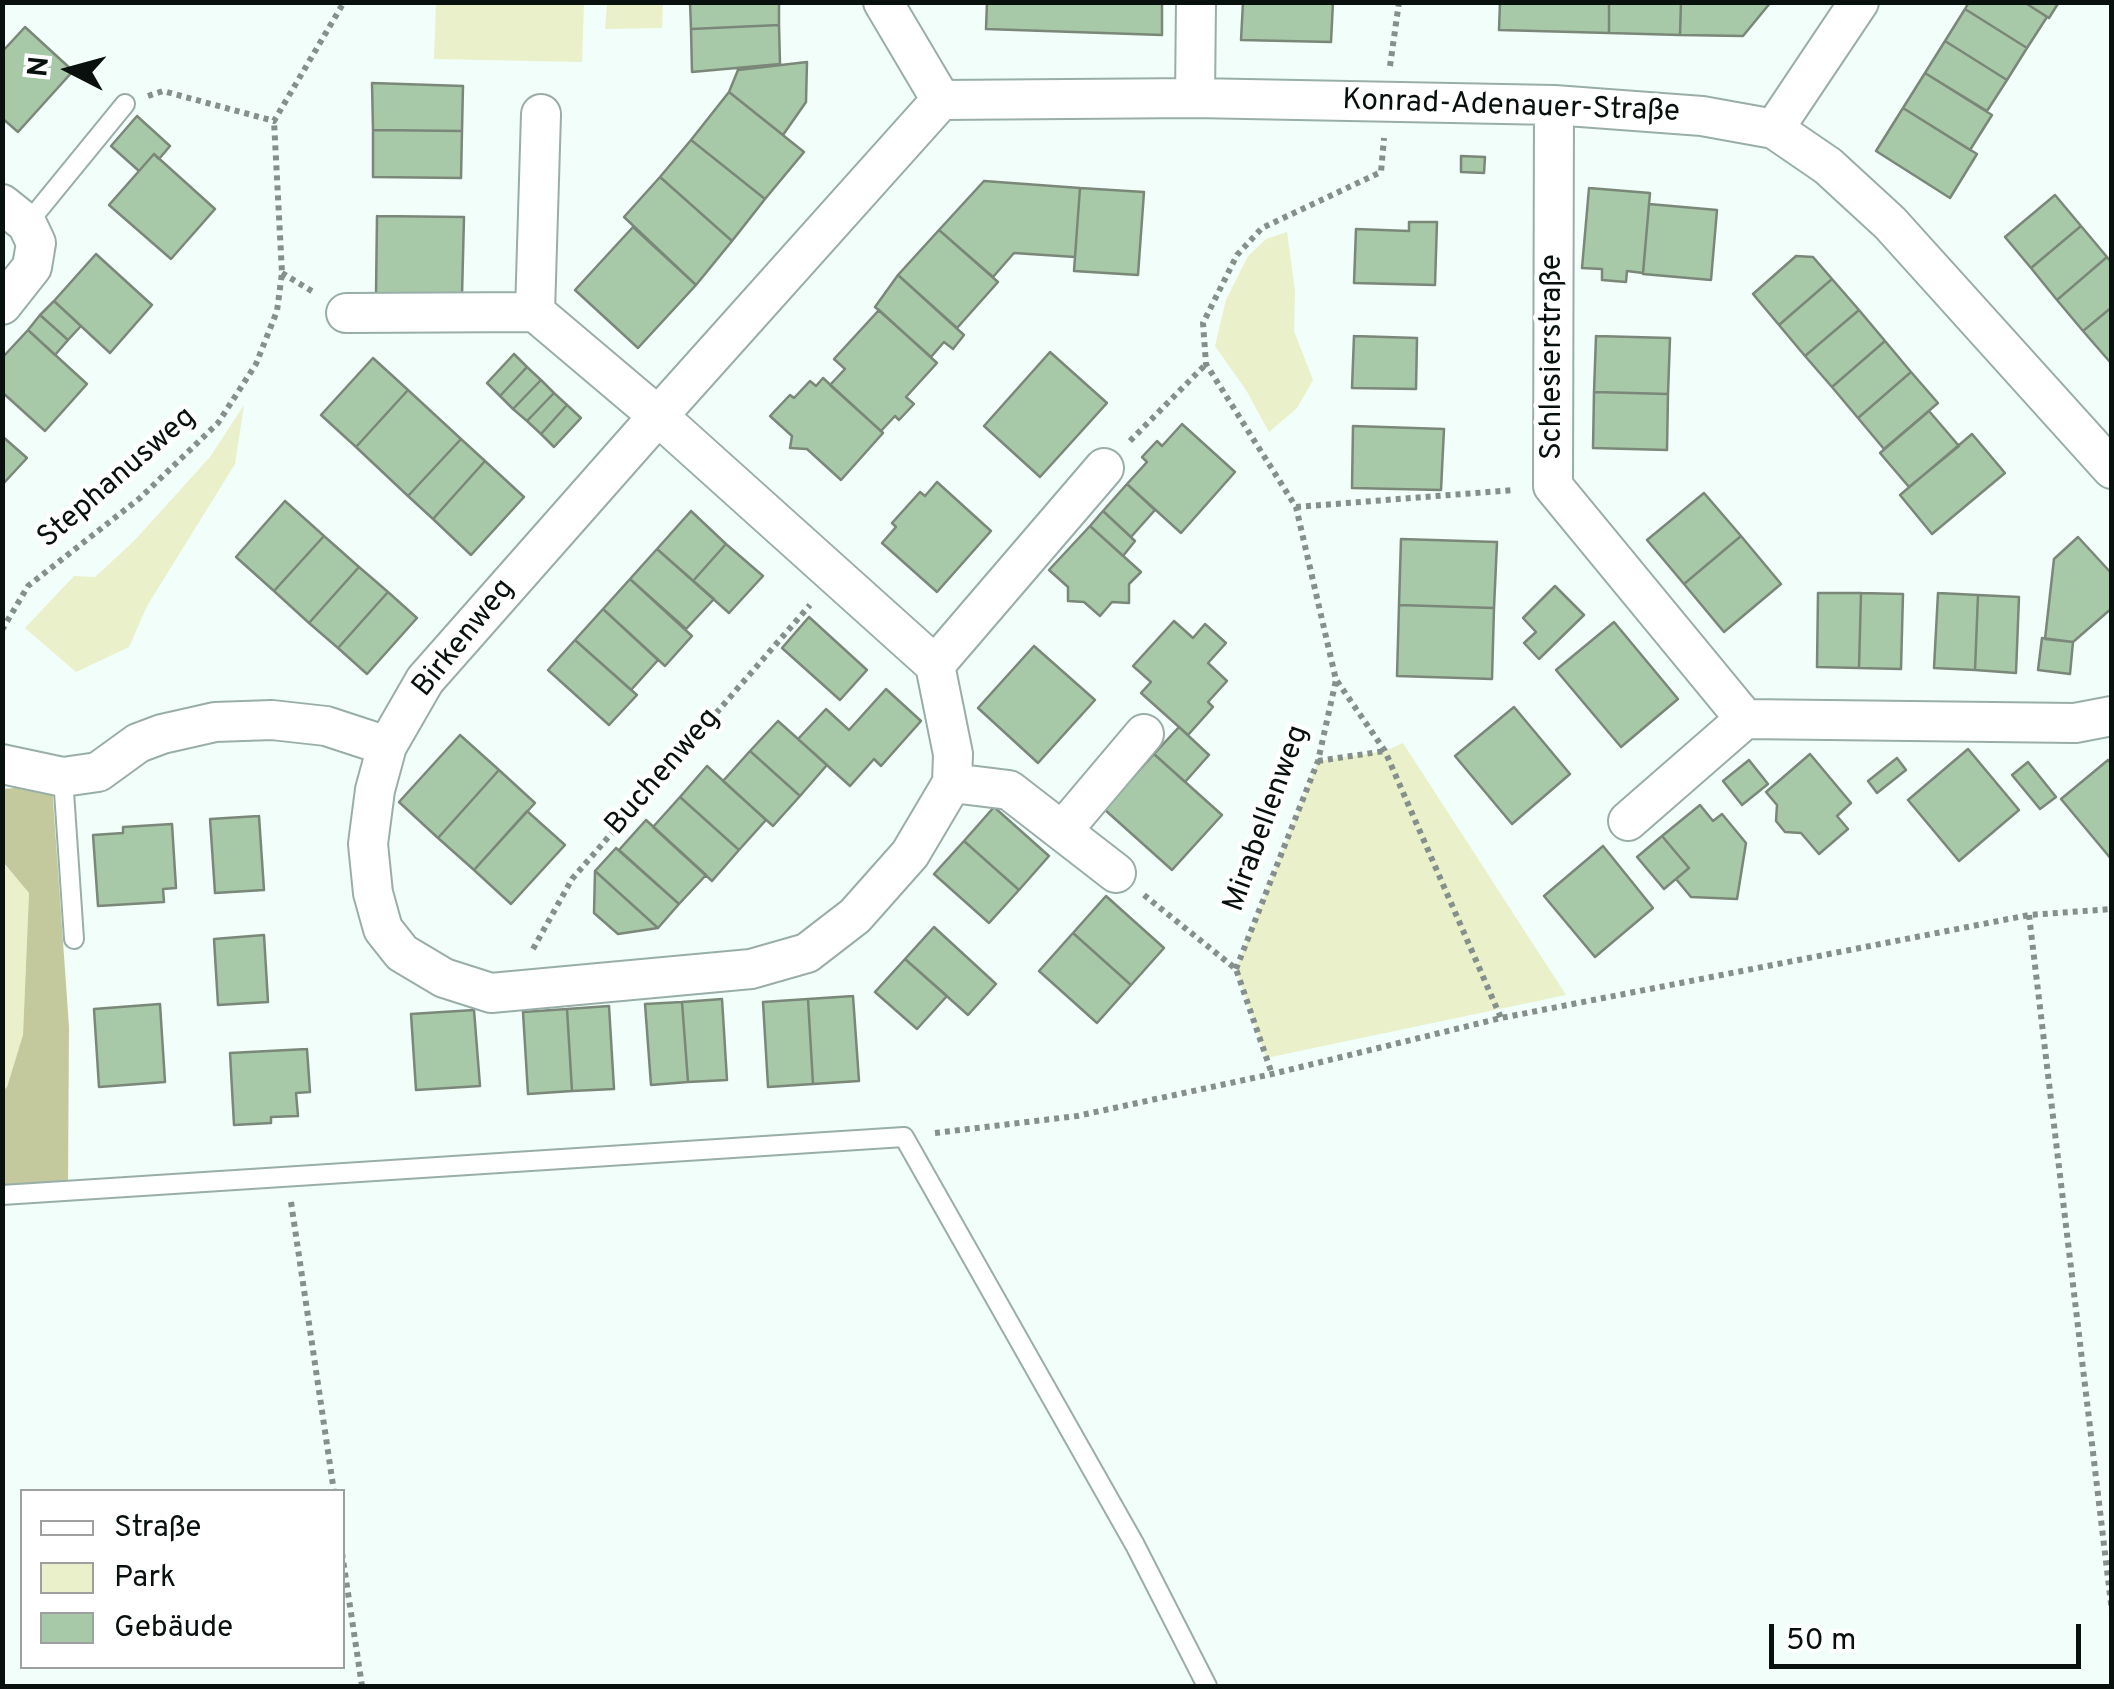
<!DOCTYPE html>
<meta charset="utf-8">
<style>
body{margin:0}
#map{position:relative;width:2114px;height:1689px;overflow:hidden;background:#f1fefa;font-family:Overpass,sans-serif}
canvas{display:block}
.frame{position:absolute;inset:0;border:5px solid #09110f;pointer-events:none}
.legend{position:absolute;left:20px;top:1489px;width:325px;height:180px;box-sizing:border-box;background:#fff;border:2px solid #9da09f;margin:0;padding:12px 18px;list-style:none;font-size:30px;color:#09110f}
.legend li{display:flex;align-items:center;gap:20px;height:50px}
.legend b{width:50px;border:2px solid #9da09f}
.north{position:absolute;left:20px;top:20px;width:100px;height:100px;-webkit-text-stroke:8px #fff;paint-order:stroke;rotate:276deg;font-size:28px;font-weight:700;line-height:40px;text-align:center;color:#09110f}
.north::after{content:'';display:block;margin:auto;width:35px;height:45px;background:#09110f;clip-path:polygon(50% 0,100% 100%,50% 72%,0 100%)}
.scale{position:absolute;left:1769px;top:1624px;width:312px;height:45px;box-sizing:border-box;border:5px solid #09110f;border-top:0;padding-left:12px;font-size:30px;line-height:35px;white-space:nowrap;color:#09110f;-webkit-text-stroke:8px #fff;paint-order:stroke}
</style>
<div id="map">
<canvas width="2114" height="1689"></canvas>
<div class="frame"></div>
<ul class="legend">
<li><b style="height:12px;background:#fff"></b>Straße</li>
<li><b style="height:28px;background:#eaf0c9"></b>Park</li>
<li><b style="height:28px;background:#a7c9a7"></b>Gebäude</li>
</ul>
<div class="north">N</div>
<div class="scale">50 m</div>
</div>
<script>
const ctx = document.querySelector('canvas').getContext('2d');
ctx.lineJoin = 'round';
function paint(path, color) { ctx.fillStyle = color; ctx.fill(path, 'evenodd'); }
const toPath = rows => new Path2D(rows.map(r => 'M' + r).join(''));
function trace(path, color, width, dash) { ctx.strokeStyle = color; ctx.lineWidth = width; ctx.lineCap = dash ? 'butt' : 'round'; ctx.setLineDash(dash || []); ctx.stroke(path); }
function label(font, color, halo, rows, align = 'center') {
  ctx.font = font + ' Overpass,sans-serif'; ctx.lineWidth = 9; ctx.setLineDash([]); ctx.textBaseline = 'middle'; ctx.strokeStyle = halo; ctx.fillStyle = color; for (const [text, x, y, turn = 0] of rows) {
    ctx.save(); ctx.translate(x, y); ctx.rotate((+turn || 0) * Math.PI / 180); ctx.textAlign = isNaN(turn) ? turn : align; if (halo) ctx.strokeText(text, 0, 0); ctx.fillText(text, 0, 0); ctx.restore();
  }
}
paint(toPath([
 [436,3,663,3,662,28,605,29,607,5,584,3,582,62,434,59],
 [1287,232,1295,291,1294,331,1313,380,1297,408,1269,432,1246,390,1215,346,1226,300,1248,256,1266,239],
 [244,405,235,464,147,606,129,647,76,672,25,628,74,576,95,577,134,541,210,457],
 [1403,743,1566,995,1266,1058,1236,969,1318,761,1385,751],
 [2,862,29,892,23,1036,7,1087,3,1091]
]), '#eaf0c9');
paint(toPath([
 [52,785,69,1027,68,1184,3,1187,3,1091,7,1087,23,1035,29,893,3,862,2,789]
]), '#c3c99c');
const building = toPath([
 [690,2,779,2,779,25,691,29,690,2],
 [987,2,1162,2,1162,35,986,29,987,2],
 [1243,2,1333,2,1331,42,1241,40,1243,2],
 [1500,2,1609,2,1609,33,1499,30,1500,2],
 [1609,2,1681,2,1680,35,1609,33,1609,2],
 [1681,2,1771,2,1743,36,1680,35,1681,2],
 [1969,2,2024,2,2047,17,2027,48,1965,9,1969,2],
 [2024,2,2059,2,2049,18,2024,2],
 [1965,9,2027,48,2007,80,1945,41,1965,9],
 [779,25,780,64,692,72,691,29,779,25],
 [25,27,73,71,18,132,2,118,2,52,25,27],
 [1945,41,2007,80,1987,111,1925,73,1945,41],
 [807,62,806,102,783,135,729,92,738,70,807,62],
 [1925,73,1992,115,1970,150,1903,108,1925,73],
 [372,83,463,86,462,131,373,130,372,83],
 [729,92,804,152,765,199,691,140,729,92],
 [1903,108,1977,154,1950,198,1876,151,1903,108],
 [137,116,170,146,159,159,154,154,139,171,111,146,137,116],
 [373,130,462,131,461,178,373,177,373,130],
 [691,140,765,199,732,241,660,177,691,140],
 [154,154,215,209,171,259,109,205,154,154],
 [1461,156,1485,157,1484,173,1461,172,1461,156],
 [660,177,732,241,696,285,624,217,660,177],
 [984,181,1080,188,1075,257,1014,253,993,277,939,230,984,181],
 [1080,188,1144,192,1138,275,1074,271,1080,188],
 [1589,188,1650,193,1643,273,1627,271,1626,282,1602,280,1602,269,1582,268,1589,188],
 [2055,195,2081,226,2031,268,2005,237,2055,195],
 [1649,204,1717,210,1711,280,1643,274,1649,204],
 [377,216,464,217,462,296,376,294,377,216],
 [1409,222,1437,222,1435,285,1354,283,1356,229,1409,231,1409,222],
 [2081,226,2107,257,2057,300,2031,268,2081,226],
 [633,227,696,285,638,348,575,290,633,227],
 [939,230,998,282,957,328,898,275,939,230],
 [96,254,152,305,110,353,54,301,96,254],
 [1796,256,1813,257,1832,279,1779,325,1753,294,1796,256],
 [2107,257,2112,263,2112,307,2083,331,2057,300,2107,257],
 [898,275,964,335,953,349,944,342,931,357,875,307,898,275],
 [1832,279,1859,310,1805,356,1779,325,1832,279],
 [54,301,81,326,68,340,40,315,54,301],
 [2112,307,2112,360,2110,362,2083,331,2112,307],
 [879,310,937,363,906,397,914,404,899,420,895,416,881,431,830,385,845,369,834,359,879,310],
 [1859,310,1885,341,1832,387,1805,356,1859,310],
 [40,315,68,340,55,355,28,330,40,315],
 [28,330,87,384,45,431,2,392,2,358,28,330],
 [1354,336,1417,338,1416,389,1352,388,1354,336],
 [1596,336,1670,338,1668,394,1594,392,1596,336],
 [1885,341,1911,372,1858,418,1832,387,1885,341],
 [1050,352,1107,403,1040,477,984,426,1050,352],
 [514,354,527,367,500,396,487,383,514,354],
 [373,358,408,390,356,447,321,415,373,358],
 [527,367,541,380,513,409,500,396,527,367],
 [1911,372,1938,403,1884,449,1858,418,1911,372],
 [823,378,883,433,841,480,807,449,790,448,792,436,770,416,790,395,794,398,810,381,816,386,823,378],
 [541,380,554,393,527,421,513,409,541,380],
 [408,390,461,439,408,496,356,447,408,390],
 [1594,392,1668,394,1667,450,1593,448,1594,392],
 [554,393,567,405,541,434,527,421,554,393],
 [567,405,581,418,554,447,541,434,567,405],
 [1929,411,1959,446,1909,487,1880,453,1929,411],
 [1182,424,1235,472,1181,533,1127,484,1147,462,1142,457,1157,441,1162,446,1182,424],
 [1353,426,1444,429,1441,490,1352,488,1353,426],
 [1972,434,2005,473,1932,534,1900,495,1972,434],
 [2,436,27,458,2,485,2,436],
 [461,439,485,461,433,519,408,496,461,439],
 [485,461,524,497,471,555,433,519,485,461],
 [937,482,991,531,937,592,882,543,896,527,892,523,920,492,925,496,937,482],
 [1127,484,1155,510,1131,537,1103,511,1127,484],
 [1704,493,1741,536,1684,584,1647,540,1704,493],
 [285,501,324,536,274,591,236,557,285,501],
 [691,511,726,544,693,581,657,549,691,511],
 [1103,511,1135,541,1123,556,1090,526,1103,511],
 [1090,526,1141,572,1129,584,1129,603,1112,602,1100,616,1084,602,1068,601,1068,587,1049,570,1090,526],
 [324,536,359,567,309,623,274,591,324,536],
 [1741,536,1781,584,1724,632,1684,584,1741,536],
 [2078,537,2112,574,2112,608,2073,642,2045,639,2054,559,2078,537],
 [1401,539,1497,542,1494,608,1399,605,1401,539],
 [726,544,763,576,729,613,693,581,726,544],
 [657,549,714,599,686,629,630,579,657,549],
 [359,567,388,592,338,648,309,623,359,567],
 [630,579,692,636,665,666,603,609,630,579],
 [1555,586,1584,615,1539,659,1524,643,1536,632,1523,618,1555,586],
 [388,592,417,618,367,674,338,648,388,592],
 [1818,593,1861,593,1859,668,1817,667,1818,593],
 [1861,593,1903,594,1901,669,1859,668,1861,593],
 [1938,593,1978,595,1975,670,1934,668,1938,593],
 [1978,595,2019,597,2016,673,1975,670,1978,595],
 [1399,605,1494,608,1492,679,1397,676,1399,605],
 [603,609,658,660,631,690,575,640,603,609],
 [809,617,867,670,840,700,782,648,809,617],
 [1174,621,1193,638,1205,624,1226,643,1208,663,1227,681,1208,702,1213,707,1188,735,1141,693,1151,682,1133,666,1174,621],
 [1614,622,1678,699,1621,747,1556,670,1614,622],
 [2042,638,2073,642,2070,674,2038,670,2042,638],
 [575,640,637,695,609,725,548,670,575,640],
 [1034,646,1095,700,1038,763,978,708,1034,646],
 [886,689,921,721,881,766,874,759,850,786,798,739,826,709,849,730,886,689],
 [1514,707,1570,774,1512,824,1455,756,1514,707],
 [778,721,827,765,800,796,750,751,778,721],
 [1179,727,1209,755,1185,782,1154,754,1179,727],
 [460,735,499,770,438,838,399,802,460,735],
 [1968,749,2019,810,1959,861,1908,800,1968,749],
 [750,751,800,796,773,826,723,781,750,751],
 [1154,754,1222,815,1172,870,1104,809,1154,754],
 [1810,754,1851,803,1837,816,1848,829,1819,854,1801,833,1785,832,1776,821,1777,805,1766,792,1810,754],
 [1897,758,1906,770,1877,793,1868,781,1897,758],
 [1749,760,1768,784,1742,805,1723,781,1749,760],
 [2108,760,2112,764,2112,860,2061,799,2108,760],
 [2028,762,2056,797,2040,809,2012,775,2028,762],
 [707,766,766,820,739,850,680,797,707,766],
 [499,770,535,803,474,870,438,838,499,770],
 [680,797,739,850,712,881,653,827,680,797],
 [1700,805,1713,821,1722,814,1746,843,1737,899,1691,897,1676,879,1689,868,1662,836,1700,805],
 [994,807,1049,856,1019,890,964,841,994,807],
 [527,811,565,845,511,904,474,870,527,811],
 [259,816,264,890,215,893,210,819,259,816],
 [646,820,706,875,679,904,619,850,646,820],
 [172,824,176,888,163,889,164,902,98,906,93,835,123,833,123,827,172,824],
 [1662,836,1689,868,1664,889,1637,857,1662,836],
 [964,841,1019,890,989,923,934,874,964,841],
 [1603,846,1653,908,1595,957,1544,896,1603,846],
 [616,848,679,904,658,928,595,871,616,848],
 [595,871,658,928,618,934,594,913,595,871],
 [1106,896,1164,948,1131,985,1073,933,1106,896],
 [934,927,996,984,968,1015,905,959,934,927],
 [1073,933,1131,985,1097,1023,1039,971,1073,933],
 [264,935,268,1002,218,1005,214,939,264,935],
 [905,959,947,996,917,1029,875,992,905,959],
 [853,996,859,1081,813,1084,808,999,853,996],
 [722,999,727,1080,688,1082,682,1002,722,999],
 [808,999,813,1084,768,1087,763,1002,808,999],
 [682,1002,688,1082,651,1085,645,1004,682,1002],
 [160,1004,165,1082,99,1087,94,1009,160,1004],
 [609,1006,614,1089,572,1091,567,1009,609,1006],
 [567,1009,572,1091,528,1094,523,1012,567,1009],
 [474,1010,480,1086,416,1090,411,1014,474,1010],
 [307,1049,310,1092,296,1093,298,1116,271,1117,271,1123,234,1125,230,1053,307,1049]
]);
paint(building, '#a7c9a7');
trace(building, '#7a8779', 2.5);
const service = toPath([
 [27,224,125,104],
 [63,777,74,939],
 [2,1195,904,1137,1135,1545,1207,1686]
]);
const minor = toPath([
 [883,2,941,100,1195,98,1554,105,1702,116,1774,129,1828,166,1890,223,2112,469],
 [1195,98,1196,2],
 [1554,105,1553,486,1745,719,2075,723,2112,716],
 [541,114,535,312,658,416,935,665,953,754,952,783,910,854,855,916,807,953,751,969,491,993,444,978,402,953,383,929,373,893,368,844,375,790,387,746,425,680,658,416,941,100],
 [1774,129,1859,2],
 [2,204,27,224,36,243,32,267,2,305],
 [346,313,535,312],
 [935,665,1104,468],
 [2,764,63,777,98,772,138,743,162,734,215,722,272,720,326,726,387,746],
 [952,783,1009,790,1116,873],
 [1628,821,1745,719],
 [1062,831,1144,734]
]);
trace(service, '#99aea8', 22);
trace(minor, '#99aea8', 42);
trace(toPath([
 [1390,66,1399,2],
 [148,96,163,91,274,121,344,2],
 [282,273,315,293],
 [1130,441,1206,364],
 [1296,507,1514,490],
 [2,630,28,586,140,498,218,423,256,364,277,311,282,273,274,121],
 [1337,681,1385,751,1501,1018],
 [1318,761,1385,751],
 [1144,895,1236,969,1272,1074],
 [2029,915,2112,1612],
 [533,949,572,879,810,605],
 [1236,969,1318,761,1336,680,1296,507,1206,364,1203,323,1237,255,1262,228,1381,172,1384,138],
 [935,1133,1077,1116,1272,1074,1501,1018,2029,915,2112,909],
 [291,1202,334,1492],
 [342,1553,362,1686]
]), '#85908d', 6, [5, 5]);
trace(service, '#fff', 18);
trace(minor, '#fff', 38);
label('30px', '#09110f', '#fff', [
 ["Konrad-Adenauer-Straße",1511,108,2],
 ["Schlesierstraße",1554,357,-90],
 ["Stephanusweg",118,479,-41],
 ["Birkenweg",465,639,-51],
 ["Buchenweg",664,773,-49],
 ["Mirabellenweg",1268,819,-70]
]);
</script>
